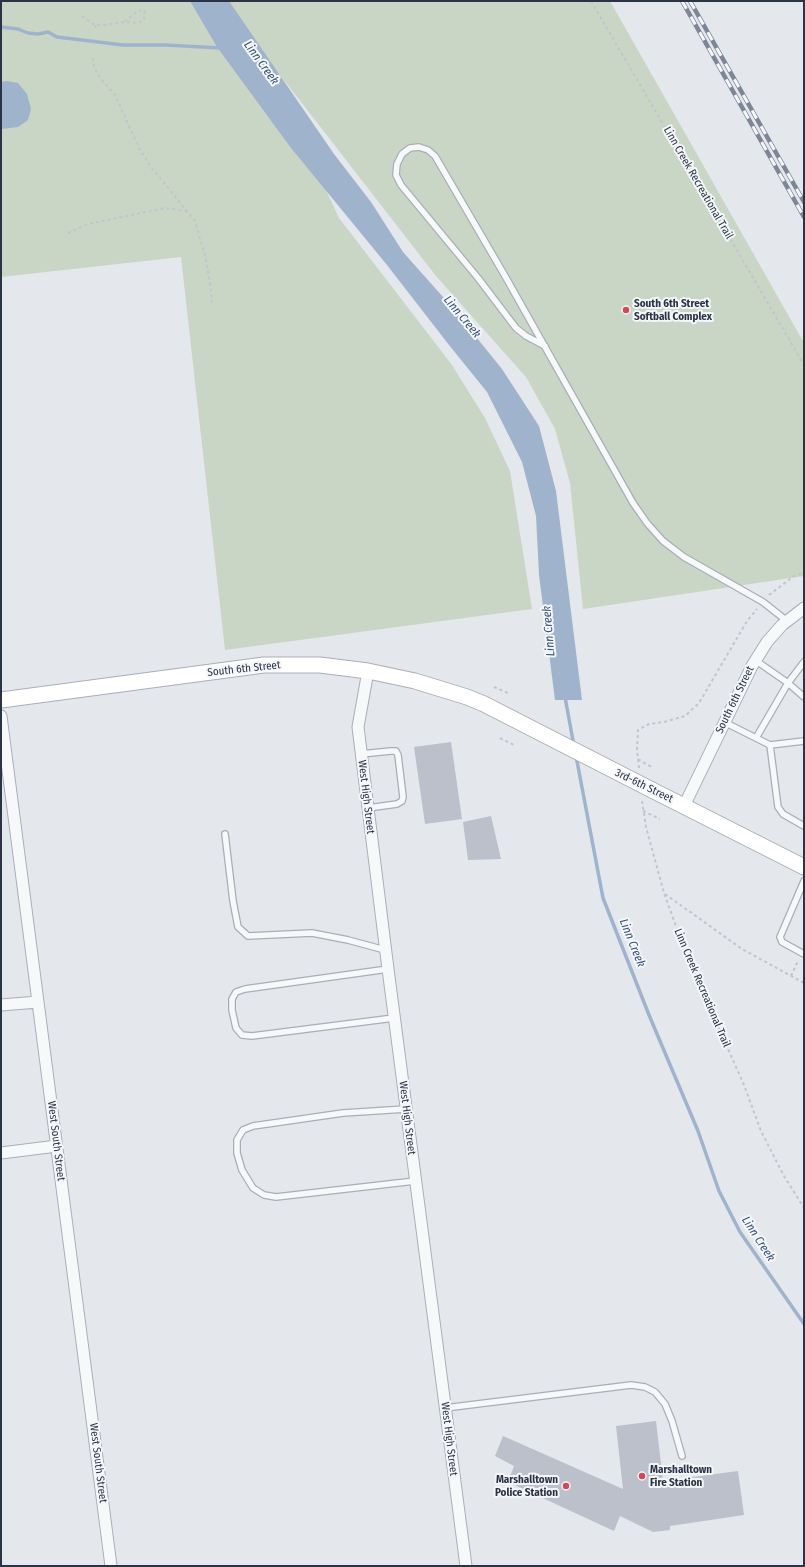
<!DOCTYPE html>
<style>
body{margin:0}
#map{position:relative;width:805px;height:1567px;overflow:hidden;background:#e4e7ec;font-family:"Fira Sans Condensed",sans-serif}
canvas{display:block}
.frame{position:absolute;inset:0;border:2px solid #2b3445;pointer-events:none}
</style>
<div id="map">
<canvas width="805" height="1567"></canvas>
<div class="frame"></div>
</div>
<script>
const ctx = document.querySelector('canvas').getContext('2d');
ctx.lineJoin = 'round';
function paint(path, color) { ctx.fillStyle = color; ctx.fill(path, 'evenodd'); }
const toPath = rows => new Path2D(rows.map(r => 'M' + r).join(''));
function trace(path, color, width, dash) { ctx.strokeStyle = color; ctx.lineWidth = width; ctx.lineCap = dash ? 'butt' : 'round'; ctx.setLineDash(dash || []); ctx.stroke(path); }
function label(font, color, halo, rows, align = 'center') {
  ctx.font = font + ' "Fira Sans Condensed",sans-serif'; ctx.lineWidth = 4; ctx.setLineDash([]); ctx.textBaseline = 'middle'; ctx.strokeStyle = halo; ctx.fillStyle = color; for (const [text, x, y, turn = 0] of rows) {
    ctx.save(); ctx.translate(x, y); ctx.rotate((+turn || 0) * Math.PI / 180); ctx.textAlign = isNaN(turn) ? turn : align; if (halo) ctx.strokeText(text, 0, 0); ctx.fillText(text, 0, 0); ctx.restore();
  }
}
paint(toPath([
 [1,1,610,1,804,343,804,576,583,609,570,483,555,429,526,377,436,276,263,53,339,218,452,365,485,418,510,471,532,609,225,650,181,257,1,277]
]), '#c9d6c5');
paint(toPath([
 [190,1,229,1,334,154,371,202,403,252,451,306,502,369,539,426,556,491,582,700,555,700,539,575,536,516,522,462,487,392,449,345,387,265,291,148,217,47],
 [7,81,18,83,27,94,31,109,28,120,18,127,1,129,1,82]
]), '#9fb4cc');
trace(toPath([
 [1,27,18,29,28,33,38,34,48,32,57,37,123,45,165,45,221,48],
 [565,697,574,746],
 [576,756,603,898,649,1015,698,1131,719,1191,740,1232,804,1324]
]), '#9fb4cc', 3.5);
paint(toPath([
 [451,742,462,819,425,824,414,747],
 [491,816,501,859,468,860,463,822],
 [656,1421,663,1481,738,1471,744,1515,670,1526,670,1530,653,1532,620,1516,614,1531,508,1482,514,1466,495,1456,503,1436,623,1489,616,1426]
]), '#bbc0ca');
const lane = toPath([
 [545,346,526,336,516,328,478,278,401,185,396,175,397,164,402,154,410,148,419,147,428,150,435,156,505,276,633,503,647,523,663,541,684,557,763,602,787,621],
 [804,662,788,683,804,697],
 [724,722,756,738,788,683,755,660],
 [756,738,770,745,804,741],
 [770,745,778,807,783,814,804,826],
 [361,754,391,751,396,751,398,755,403,797,402,801,397,804,368,808],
 [225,834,233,901,238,927,248,936,312,933,348,940,385,950],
 [804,881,780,937,782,942,804,954],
 [388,969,245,989,236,992,232,999,232,1010,236,1028,242,1035,252,1036,394,1018],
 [406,1109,343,1113,253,1126,243,1130,237,1140,237,1153,242,1170,253,1188,264,1195,276,1197,415,1181],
 [445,1408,631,1385,645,1387,655,1392,665,1404,672,1421,682,1456]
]);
const street = toPath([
 [368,671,358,727,388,969,466,1566],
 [1,716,111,1566],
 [684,806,752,666,767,642,782,625,804,608],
 [1,1005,38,1002],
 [1,1153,57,1146]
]);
const secondary = toPath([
 [1,700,264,665,320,665,368,671,415,681,467,697,484,704],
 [652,790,804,867]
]);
trace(lane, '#a9aeb7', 8);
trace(street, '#a9aeb7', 13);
trace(secondary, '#a9aeb7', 17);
trace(toPath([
 [591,1,804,365],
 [82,16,93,24,104,25,124,22,138,23,144,20,145,15,144,10,138,11,124,22],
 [95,28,96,24],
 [93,58,94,67,100,78,115,95,139,148,151,167,195,221,205,256,210,282,212,303],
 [68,233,88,224,165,208,186,211],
 [769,595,794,576,804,573],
 [494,687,508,693],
 [500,738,514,745],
 [638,759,653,768],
 [639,768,637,750,638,730,649,724,664,722,685,716,699,703,747,621,757,609],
 [642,801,646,827,664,893,686,954,744,1085,761,1131,784,1176,804,1208],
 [643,811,660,819],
 [665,894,742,949,804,983],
 [791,976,798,961]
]), '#c2c5cb', 2, [3, 3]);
trace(lane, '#f7f8fa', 5.5);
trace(street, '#f7f8fa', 11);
trace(secondary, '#fff', 15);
const rail = toPath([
 [682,1,804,217],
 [690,1,804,202]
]);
trace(rail, '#7d8696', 4.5);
trace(rail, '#f4f6f9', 3, [9]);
const secondaryBridge = toPath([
 [484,704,652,790]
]);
trace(secondaryBridge, '#a9aeb7', 17, []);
trace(secondaryBridge, '#fff', 15);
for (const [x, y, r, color] of [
 [626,310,4,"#d1495b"],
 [642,1476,4,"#d1495b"],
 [566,1486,4,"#d1495b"]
]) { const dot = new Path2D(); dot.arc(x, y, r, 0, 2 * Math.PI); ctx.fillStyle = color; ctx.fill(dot); trace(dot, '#f4f6f9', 1.5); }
label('11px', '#2b3445', '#f4f6f9', [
 ["Linn Creek Recreational Trail",698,183,60],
 ["South 6th Street",244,669,-6],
 ["South 6th Street",735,700,-64],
 ["3rd-6th Street",644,786,26],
 ["West High Street",366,797,83],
 ["Linn Creek Recreational Trail",702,988,67],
 ["West High Street",407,1118,83],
 ["West South Street",56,1141,83],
 ["West High Street",449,1439,83],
 ["West South Street",98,1463,83]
]);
label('bold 11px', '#2b3445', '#f4f6f9', [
 ["South 6th Street",634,304],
 ["Softball Complex",634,317],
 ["Marshalltown",650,1470],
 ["Fire Station",650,1483],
 ["Marshalltown",558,1480,"right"],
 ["Police Station",558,1493,"right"]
], 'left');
label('italic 12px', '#34527a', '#f4f6f9', [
 ["Linn Creek",261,63,54],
 ["Linn Creek",462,317,50],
 ["Linn Creek",549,631,-95],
 ["Linn Creek",632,943,68],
 ["Linn Creek",758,1239,57]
]);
</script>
